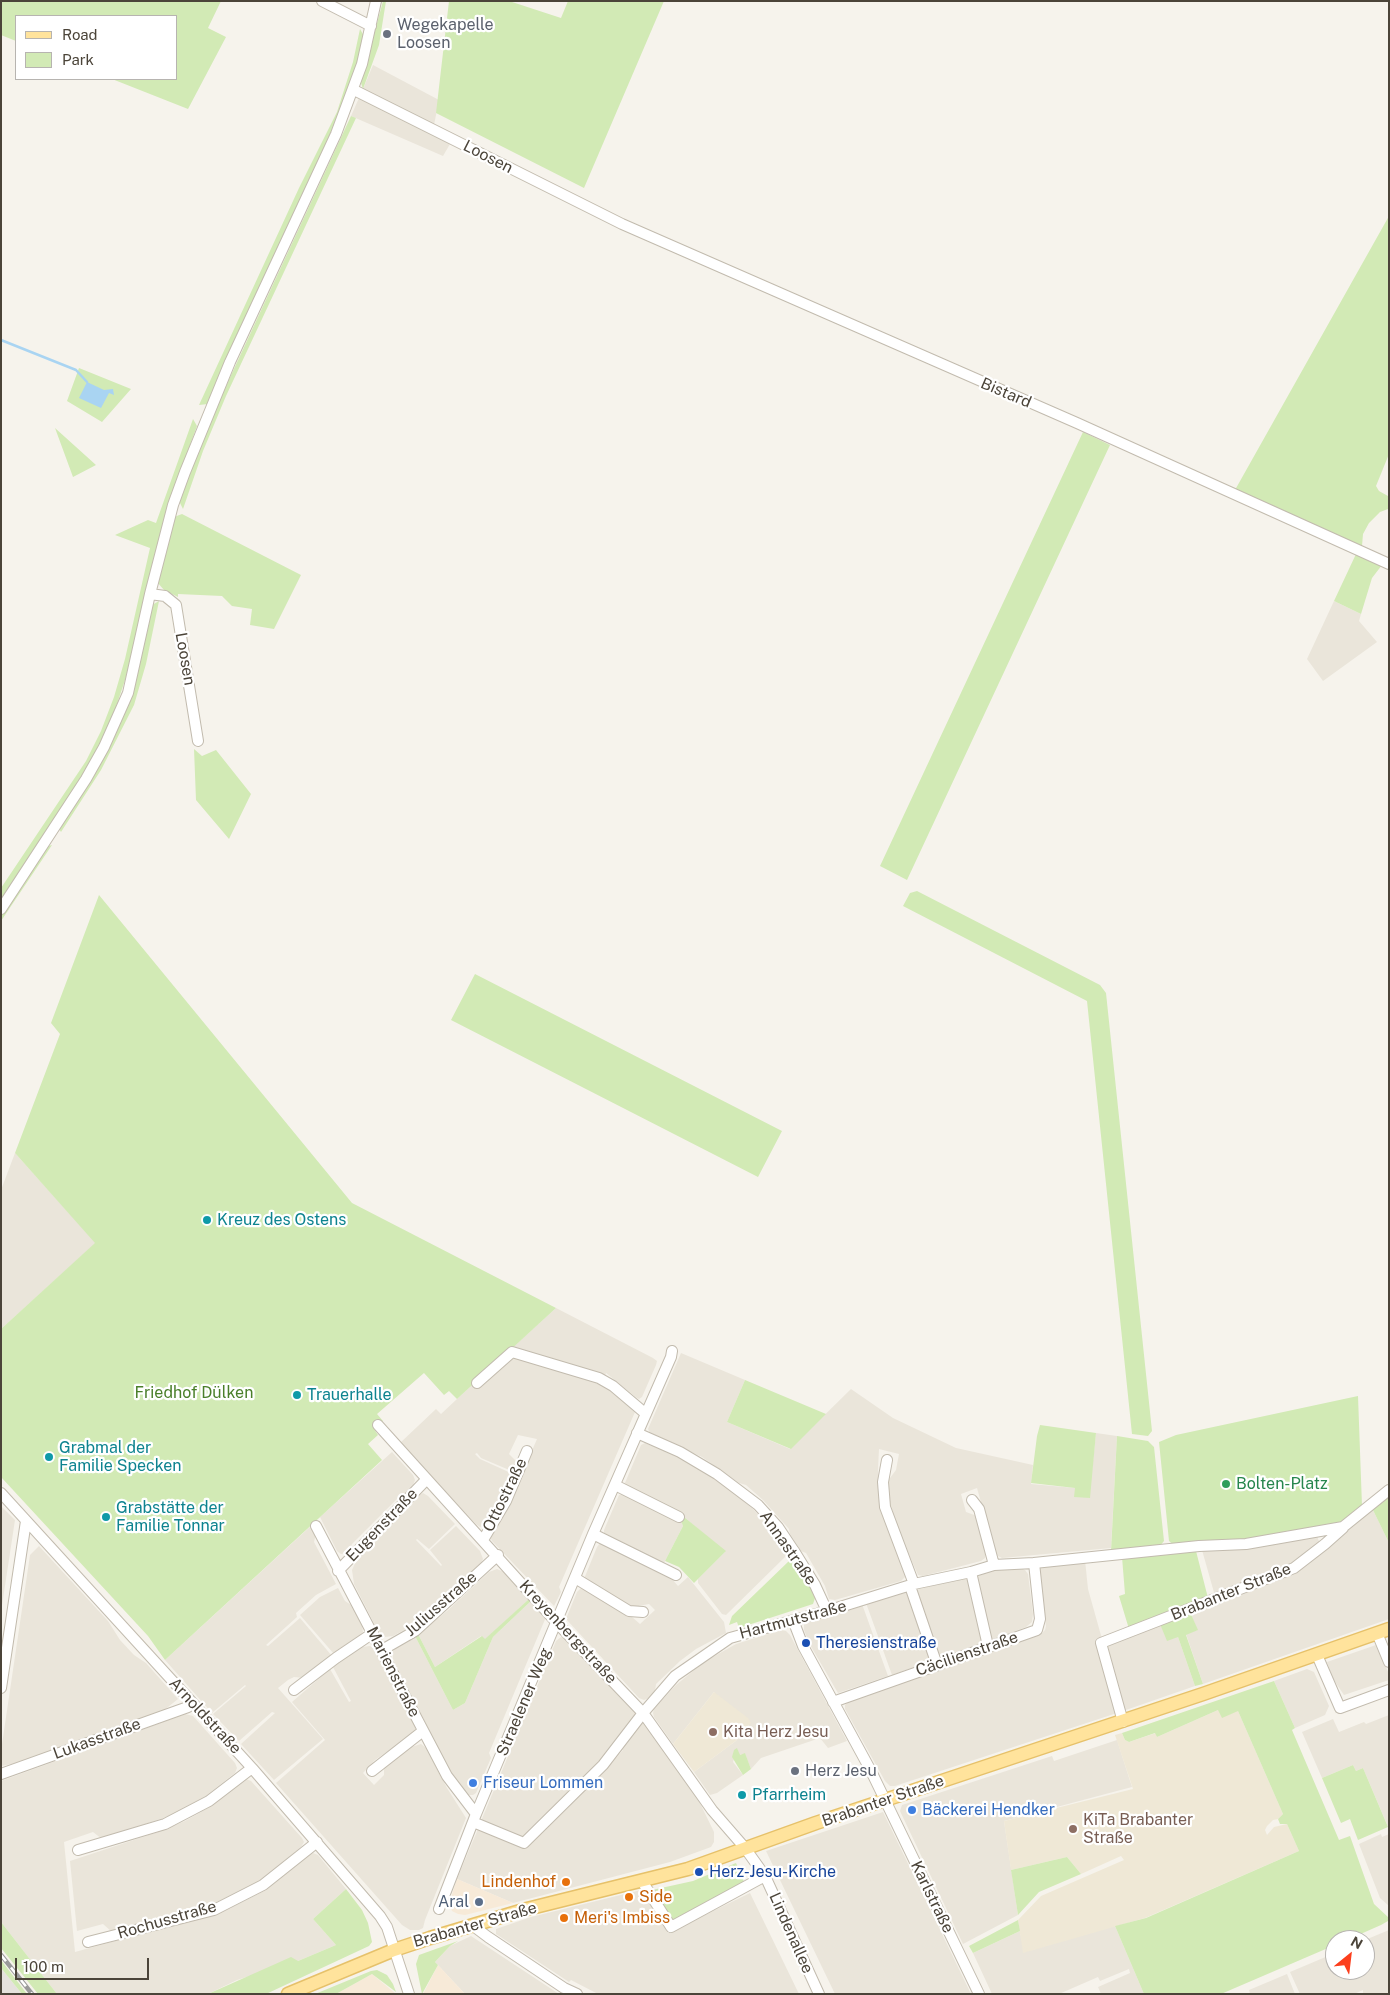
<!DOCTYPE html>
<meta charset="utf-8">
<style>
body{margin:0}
#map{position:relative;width:1390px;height:1995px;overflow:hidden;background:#f6f3ec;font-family:"Public Sans",sans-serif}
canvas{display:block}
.frame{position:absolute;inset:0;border:2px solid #4b4439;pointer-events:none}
.legend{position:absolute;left:15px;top:15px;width:162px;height:65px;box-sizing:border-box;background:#fff;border:1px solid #b7b4b0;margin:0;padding:6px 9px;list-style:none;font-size:15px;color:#4b4439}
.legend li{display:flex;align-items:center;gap:10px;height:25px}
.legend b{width:25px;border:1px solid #b7b4b0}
.north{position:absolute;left:1325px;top:1930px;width:50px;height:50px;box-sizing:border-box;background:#fff;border:1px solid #b7b4b0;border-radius:50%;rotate:29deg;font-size:14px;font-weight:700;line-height:20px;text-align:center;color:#4b4439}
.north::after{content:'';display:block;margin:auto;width:18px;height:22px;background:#fc3f1d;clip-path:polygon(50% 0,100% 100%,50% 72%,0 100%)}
.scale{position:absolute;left:15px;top:1958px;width:134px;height:22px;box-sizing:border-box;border:2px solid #4b4439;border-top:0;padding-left:6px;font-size:15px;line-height:18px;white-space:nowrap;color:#4b4439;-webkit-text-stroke:4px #fff;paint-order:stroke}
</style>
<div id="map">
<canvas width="1390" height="1995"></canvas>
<div class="frame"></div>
<ul class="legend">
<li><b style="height:6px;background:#ffe39c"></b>Road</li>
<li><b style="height:14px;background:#d2eab5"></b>Park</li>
</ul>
<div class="north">N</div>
<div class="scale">100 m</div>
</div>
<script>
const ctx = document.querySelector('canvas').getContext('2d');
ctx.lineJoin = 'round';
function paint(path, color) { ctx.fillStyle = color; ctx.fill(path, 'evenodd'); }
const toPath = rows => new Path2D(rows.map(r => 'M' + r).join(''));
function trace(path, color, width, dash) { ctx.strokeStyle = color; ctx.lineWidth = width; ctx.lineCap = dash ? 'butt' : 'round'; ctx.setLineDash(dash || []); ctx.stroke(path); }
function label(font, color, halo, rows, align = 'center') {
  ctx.font = font + ' "Public Sans",sans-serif'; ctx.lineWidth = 4.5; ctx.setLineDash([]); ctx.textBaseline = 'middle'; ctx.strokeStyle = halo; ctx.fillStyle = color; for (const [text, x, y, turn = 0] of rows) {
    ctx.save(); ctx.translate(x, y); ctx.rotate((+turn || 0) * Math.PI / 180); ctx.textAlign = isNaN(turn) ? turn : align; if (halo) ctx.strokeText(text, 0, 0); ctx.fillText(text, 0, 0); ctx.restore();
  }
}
paint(toPath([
 [373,65,439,100,434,125,363,89],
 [359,98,450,144,443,156,351,116],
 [1334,601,1361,614,1359,621,1377,642,1323,681,1307,659],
 [15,1153,96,1243,1,1329,1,1190],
 [556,1308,653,1358,657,1361,656,1365,642,1397,639,1399,637,1398,606,1373,605,1376,512,1348],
 [681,1353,745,1380,727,1422,790,1449,851,1389,893,1418,956,1448,1033,1465,1031,1484,1075,1488,1089,1498,1096,1433,1117,1436,1111,1548,1002,1558,998,1556,995,1552,977,1488,961,1494,966,1512,977,1516,986,1554,985,1558,981,1561,923,1576,918,1575,896,1525,889,1498,887,1482,896,1470,899,1454,879,1449,878,1469,879,1499,887,1528,905,1572,905,1577,901,1581,835,1600,829,1599,825,1586,806,1553,801,1551,790,1534,789,1529,763,1500,746,1485,739,1483,702,1457,650,1433,648,1429],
 [510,1356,601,1383,608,1387,635,1412,559,1587,561,1592,554,1606,492,1541,490,1537,505,1513,537,1439,518,1435,509,1454,518,1463,514,1472,481,1458,477,1453,475,1454,480,1459,513,1474,498,1509,485,1525,480,1527,476,1524,400,1443,436,1409,441,1414,473,1384],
 [645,1443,672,1454,700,1468,725,1485,753,1509,786,1548,787,1553,785,1557,726,1615,722,1614,698,1583,698,1579,725,1552,684,1517,626,1488,625,1483,641,1445],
 [392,1452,413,1475,415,1480,413,1486,403,1496,399,1497,352,1544,348,1553,341,1554,337,1551,320,1517],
 [423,1493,428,1496,455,1524,429,1549,417,1539,416,1540,441,1566,442,1565,430,1550,456,1526,480,1551,483,1559,480,1566,427,1614,406,1629,393,1636,385,1637,378,1631,354,1584,352,1570,358,1557,418,1496],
 [625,1493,681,1521,683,1526,664,1563,661,1565,604,1535,604,1530,619,1495],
 [1,1506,15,1520,1,1612],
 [1372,1508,1389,1543,1389,1619,1203,1684,1186,1634,1197,1630,1190,1612,1274,1580],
 [312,1525,316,1533,314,1542,336,1584,316,1595,296,1613,297,1617,266,1645,268,1646,300,1618,332,1656,304,1678,294,1677,288,1680,278,1688,323,1739,274,1780,241,1744,275,1713,272,1712,239,1741,213,1714,246,1686,245,1685,212,1713,165,1660],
 [1317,1536,1320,1544,1295,1562,1215,1596,1202,1550],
 [600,1543,645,1563,671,1578,678,1586,688,1577,724,1622,726,1633,696,1649,680,1661,656,1684,655,1691,649,1698,644,1700,639,1698,566,1619,577,1592,581,1588,587,1589,632,1617,640,1624,655,1610,649,1604,628,1608,584,1579,597,1547],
 [39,1546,108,1621,120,1640,134,1655,146,1663,178,1699,163,1711,17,1763,1,1766,1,1751,30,1555],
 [1085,1560,1088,1589,1102,1639,1096,1642,1117,1713,895,1786,890,1786,885,1781,845,1709,845,1705,848,1702,1042,1633,1045,1630,1046,1626,1038,1574,1039,1569,1044,1566],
 [1021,1568,1025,1570,1028,1574,1033,1614,1032,1622,1026,1627,992,1640,977,1575,993,1570],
 [497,1569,504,1572,529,1599,485,1640,481,1636,435,1667,418,1634,447,1611,489,1572],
 [967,1577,983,1643,940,1658,937,1656,916,1590],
 [338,1588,345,1601,353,1606,362,1624,363,1632,358,1638,334,1654,300,1615,320,1597],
 [907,1592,931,1661,892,1675,866,1603],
 [531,1601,546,1617,489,1753,491,1758,476,1793,473,1795,467,1795,456,1783,393,1659,393,1651,399,1645,415,1636,453,1710,465,1703,493,1637],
 [862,1604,888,1676,838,1693,809,1643,804,1630,804,1624],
 [1160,1624,1178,1637,1195,1686,1123,1711,1106,1650,1109,1644],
 [781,1630,786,1631,790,1635,847,1741,828,1748,820,1738,761,1758,751,1769,745,1754,739,1755,737,1749,733,1762,743,1775,717,1793,710,1795,694,1772,737,1740,714,1692,673,1744,654,1717,653,1713,654,1709,676,1685,704,1662,736,1644],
 [561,1637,567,1639,640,1718,588,1776,523,1840,481,1821,556,1641],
 [1376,1645,1389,1674,1389,1680,1344,1695,1333,1679,1327,1662],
 [370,1646,376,1651,415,1726,416,1732,375,1760,363,1773,374,1785,384,1775,384,1766,408,1748,421,1744,426,1748,447,1788,466,1818,425,1920,423,1928,419,1930,410,1930,402,1925,276,1783,325,1740,292,1702,330,1669,349,1702,351,1701,333,1667,361,1647],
 [1307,1669,1314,1672,1329,1706,1325,1715,1295,1728,1274,1681],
 [185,1714,193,1716,235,1763,237,1768,235,1773,202,1799,169,1816,102,1839,93,1832,64,1842,75,1952,225,1911,266,1890,309,1855,313,1853,318,1855,346,1889,313,1919,336,1945,298,1961,237,1980,208,1994,57,1994,1,1922,1,1781],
 [1389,1715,1389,1829,1363,1768,1356,1771,1353,1765,1322,1778,1302,1732,1333,1719,1339,1732,1364,1722,1366,1724],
 [643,1722,697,1797,714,1832,714,1842,711,1847,670,1862,513,1903,457,1879,478,1829,525,1845,592,1779,595,1782,623,1750,620,1748],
 [1117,1740,1132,1787,1004,1821,1018,1915,963,1944,900,1811,902,1805,1052,1756,1054,1761],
 [246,1779,251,1781,302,1838,304,1842,301,1847,260,1881,234,1895,207,1906,112,1932,103,1924,77,1931,70,1861,161,1831,185,1821,208,1808],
 [883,1812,932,1913,971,1994,835,1994,766,1851],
 [1381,1834,1382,1837,1389,1834,1389,1906,1380,1898,1359,1844],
 [641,1890,668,1933,750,1893,799,1994,598,1994,571,1980,569,1982,496,1934,496,1929,531,1917],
 [1115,1926,1144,1994,1101,1994,1098,1987,1130,1973,1129,1969,1100,1981,1098,1977,1059,1994,992,1994,973,1953,1020,1931,1024,1952],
 [1389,1930,1389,1994,1363,1994,1363,1990,1354,1994,1300,1994,1290,1972,1335,1953,1335,1970,1365,1970,1365,1940],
 [471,1936,559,1994,465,1994,435,1962,450,1946],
 [1287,1974,1295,1994,1250,1994,1249,1990]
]), '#eae5da');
paint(toPath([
 [457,1879,513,1903,465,1915,458,1914,452,1911,449,1904],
 [438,1965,465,1994,423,1994],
 [372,1974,396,1994,336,1994]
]), '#f7ead8');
paint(toPath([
 [1,1968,22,1994,1,1994]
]), '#e6e2dd');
paint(toPath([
 [714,1692,748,1718,751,1723,737,1740,694,1772,673,1744],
 [1218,1710,1238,1711,1283,1814,1278,1819,1273,1820,1267,1826,1265,1830,1267,1835,1274,1827,1287,1824,1299,1851,1145,1918,1023,1953,1018,1920,1041,1896,1124,1860,1121,1856,1081,1874,1067,1857,1011,1870,1004,1821,1133,1789,1115,1735,1122,1733,1125,1740,1129,1742,1156,1733,1157,1737]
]), '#efe8d6');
paint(toPath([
 [1,1,221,1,208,28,226,37,188,109,112,79,176,79,176,16,16,16,16,41,1,35],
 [383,1,386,1,379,45,363,89,361,83],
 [449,1,509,1,561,18,568,1,664,1,584,188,436,113],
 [360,29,364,36,352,83,341,111,208,404,199,405,299,188,337,112,353,62],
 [351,116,356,118,226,396,203,451,183,509,179,501,220,399],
 [1389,216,1389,454,1376,486,1379,491,1388,496,1388,509,1380,512,1369,523,1363,534,1362,546,1235,490],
 [79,368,131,389,102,422,67,401],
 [193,419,197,426,168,505,126,677,113,716,99,746,79,783,1,899,1,888,86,761,101,731,114,697,125,659,150,548,115,535,148,520,156,523],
 [55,428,96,465,73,477],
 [1083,432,1110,445,907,880,880,866],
 [182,514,301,575,274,629,250,625,252,609,232,606,222,596,178,594,178,597,164,590,157,582,174,517],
 [1356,554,1382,565,1372,578,1361,614,1334,601],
 [159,601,146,664,134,705,101,770,61,832,59,829,112,740,152,605],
 [194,749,202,756,216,750,251,794,229,839,196,800],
 [52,845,1,921,1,915,48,846],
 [917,891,1100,985,1106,993,1152,1431,1148,1436,1132,1434,1087,1001,903,906,910,893],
 [99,895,352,1203,556,1308,457,1399,449,1391,444,1395,424,1373,377,1414,383,1421,374,1429,378,1435,368,1444,382,1460,165,1660,148,1636,1,1477,1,1329,95,1243,15,1153,60,1034,51,1023],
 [475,974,782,1131,758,1177,451,1020],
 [745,1380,826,1414,791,1449,727,1422],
 [1358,1396,1362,1506,1341,1522,1245,1540,1175,1546,1169,1541,1159,1442,1176,1435],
 [1040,1425,1096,1433,1090,1498,1074,1497,1075,1488,1031,1483,1037,1436],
 [1117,1436,1148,1441,1154,1447,1164,1541,1159,1547,1111,1551],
 [1389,1494,1389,1543,1372,1508],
 [684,1517,726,1551,694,1583,679,1567,665,1561,683,1526,681,1521],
 [1196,1551,1208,1598,1129,1629,1119,1596,1125,1594,1122,1557],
 [792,1559,806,1578,815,1598,813,1604,739,1628,737,1622,729,1625,732,1616,789,1561],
 [529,1599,531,1601,493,1637,465,1703,453,1710,415,1636,418,1634,435,1667,482,1636,485,1639],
 [1190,1612,1198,1630,1186,1635,1203,1684,1195,1686,1178,1637,1167,1641,1160,1624],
 [1274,1681,1295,1728,1292,1730,1339,1840,1350,1836,1374,1904,1388,1917,1388,1921,1381,1925,1347,1940,1335,1940,1335,1945,1221,1994,1144,1994,1115,1926,1146,1918,1299,1851,1287,1824,1280,1824,1278,1819,1283,1814,1238,1711,1222,1718,1218,1710,1157,1737,1155,1733,1129,1742,1125,1740,1122,1733],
 [737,1748,740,1755,745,1753,751,1769,743,1775,732,1757,734,1750],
 [1353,1765,1356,1771,1363,1768,1388,1827,1358,1840,1350,1819,1341,1823,1322,1778],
 [1067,1857,1081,1874,1039,1892,1018,1915,1011,1870],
 [736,1863,745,1884,672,1921,652,1890,693,1881],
 [346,1889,362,1910,368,1923,372,1942,369,1946,266,1994,208,1994,291,1957,298,1961,336,1945,313,1919],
 [1018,1920,1020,1931,973,1953,969,1946],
 [1,1922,57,1994,38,1994,1,1948],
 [458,1941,450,1946,435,1962,438,1965,422,1994,416,1964,419,1955],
 [1,1960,27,1994,22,1994,1,1968],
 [377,1970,387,1975,393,1984,396,1992,372,1974,336,1994,315,1994,371,1971]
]), '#d2eab5');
paint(toPath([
 [87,382,104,390,113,389,114,395,109,393,101,408,79,398]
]), '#a9d4f2');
trace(toPath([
 [1,340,76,370,87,382]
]), '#a9d4f2', 2.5);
const minor = toPath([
 [322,1,371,26],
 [354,90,622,224,1077,423,1389,564],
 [150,594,165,596,176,605,198,741],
 [1,909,86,779,104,747,128,693,150,594,173,505,185,472,230,362,336,134,362,64,376,1],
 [477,1383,512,1352,599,1378,613,1386,646,1414],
 [378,1425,557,1623,643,1713,712,1810,745,1848,765,1876,819,1994],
 [637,1433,680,1452,717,1474,758,1505,778,1527,794,1551,815,1585,827,1611],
 [887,1460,883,1482,885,1507,914,1584],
 [615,1485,679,1517],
 [1,1493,252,1768,380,1916,387,1927,409,1994],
 [972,1500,979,1509,994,1565],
 [316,1526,447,1776,476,1814],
 [593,1534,676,1575],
 [483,1540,506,1501,527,1451],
 [338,1571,426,1480],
 [971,1572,988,1646],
 [575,1578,629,1611,643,1612],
 [910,1586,937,1665],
 [793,1620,803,1646,871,1771,979,1994],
 [1377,1633,1389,1662],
 [382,1650,415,1631,498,1555],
 [1317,1655,1340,1708,1389,1690],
 [1,1688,26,1521],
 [294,1690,336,1658,373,1633],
 [833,1702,1037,1630,1040,1619,1034,1563],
 [1123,1722,1101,1643,1294,1568,1325,1544,1343,1528],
 [372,1771,423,1731],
 [1,1774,188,1707,192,1703],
 [473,1822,524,1843,603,1765,643,1713,675,1676,730,1638,827,1611,914,1584,971,1572,994,1565,1034,1563,1199,1546,1246,1544,1343,1527,1389,1490],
 [78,1850,165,1824,209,1801,252,1768],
 [642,1881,671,1927,765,1876],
 [439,1909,476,1814,593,1534,671,1357,672,1351],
 [472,1925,488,1937,564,1988,577,1994],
 [88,1942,214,1910,263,1885,317,1842]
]);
const major = toPath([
 [288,1994,394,1950,430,1938,527,1909,688,1869,816,1823,1203,1694,1389,1629]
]);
trace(minor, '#c2bbae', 12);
trace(major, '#e6c16a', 15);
trace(minor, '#fff', 10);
trace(major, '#ffe39c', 12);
const rail = toPath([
 [1,1955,32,1994]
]);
trace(rail, '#9a9a9a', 4.5);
trace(rail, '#fff', 2.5, [8]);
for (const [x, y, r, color] of [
 [387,34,5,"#6b7280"],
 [207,1220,5,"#0f9aa8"],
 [297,1395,5,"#0f9aa8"],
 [49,1457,5,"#0f9aa8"],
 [1226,1484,5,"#2e9e5b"],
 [106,1517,5,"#0f9aa8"],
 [806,1643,5,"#1a4fb4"],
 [713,1732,5,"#8d6e63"],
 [795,1771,5,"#6b7280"],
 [473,1783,5,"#3f7fe0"],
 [742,1795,5,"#0f9aa8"],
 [912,1810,5,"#3f7fe0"],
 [1073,1829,5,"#8d6e63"],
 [699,1872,5,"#1a4fb4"],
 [566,1882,5,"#e8710a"],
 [629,1897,5,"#e8710a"],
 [479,1902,5,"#5c6f8a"],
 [564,1918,5,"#e8710a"]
]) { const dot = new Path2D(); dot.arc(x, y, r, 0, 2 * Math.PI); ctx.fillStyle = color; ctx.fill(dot); trace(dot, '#fff', 2); }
label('16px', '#5b616d', '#fff', [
 ["Wegekapelle",397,25],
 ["Loosen",397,43],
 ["Herz Jesu",805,1771]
], 'left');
label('16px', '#4b4439', '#fff', [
 ["Loosen",488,157,27],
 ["Bistard",1006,393,23],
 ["Loosen",185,659,80],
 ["Ottostraße",505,1495,-64],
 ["Eugenstraße",382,1525,-46],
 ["Annastraße",788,1548,55],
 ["Brabanter Straße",1231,1592,-22],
 ["Juliusstraße",441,1604,-41],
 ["Hartmutstraße",793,1620,-15],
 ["Kreyenbergstraße",568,1632,47],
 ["Cäcilienstraße",967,1654,-19],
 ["Marienstraße",393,1672,63],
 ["Straelener Weg",524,1702,-67],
 ["Arnoldstraße",205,1716,47],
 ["Lukasstraße",97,1739,-20],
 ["Brabanter Straße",883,1801,-19],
 ["Karlstraße",932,1897,64],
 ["Rochusstraße",167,1920,-16],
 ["Brabanter Straße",475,1925,-16],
 ["Lindenallee",791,1933,66]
]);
label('16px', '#0d838f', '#fff', [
 ["Kreuz des Ostens",217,1220],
 ["Trauerhalle",307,1395],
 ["Grabmal der",59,1448],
 ["Familie Specken",59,1466],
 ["Grabstätte der",116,1508],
 ["Familie Tonnar",116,1526],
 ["Pfarrheim",752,1795]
], 'left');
label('16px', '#4a7f2a', '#fff', [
 ["Friedhof Dülken",194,1393]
]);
label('16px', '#27864d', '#fff', [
 ["Bolten-Platz",1236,1484]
], 'left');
label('16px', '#164399', '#fff', [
 ["Theresienstraße",816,1643],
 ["Herz-Jesu-Kirche",709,1872]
], 'left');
label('16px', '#785e54', '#fff', [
 ["Kita Herz Jesu",723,1732],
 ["KiTa Brabanter",1083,1820],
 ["Straße",1083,1838]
], 'left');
label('16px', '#366cbe', '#fff', [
 ["Friseur Lommen",483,1783],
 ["Bäckerei Hendker",922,1810]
], 'left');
label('16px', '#c56008', '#fff', [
 ["Lindenhof",556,1882,"right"],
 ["Side",639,1897],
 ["Meri's Imbiss",574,1918]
], 'left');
label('16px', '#4e5e75', '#fff', [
 ["Aral",469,1902]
], 'right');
</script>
